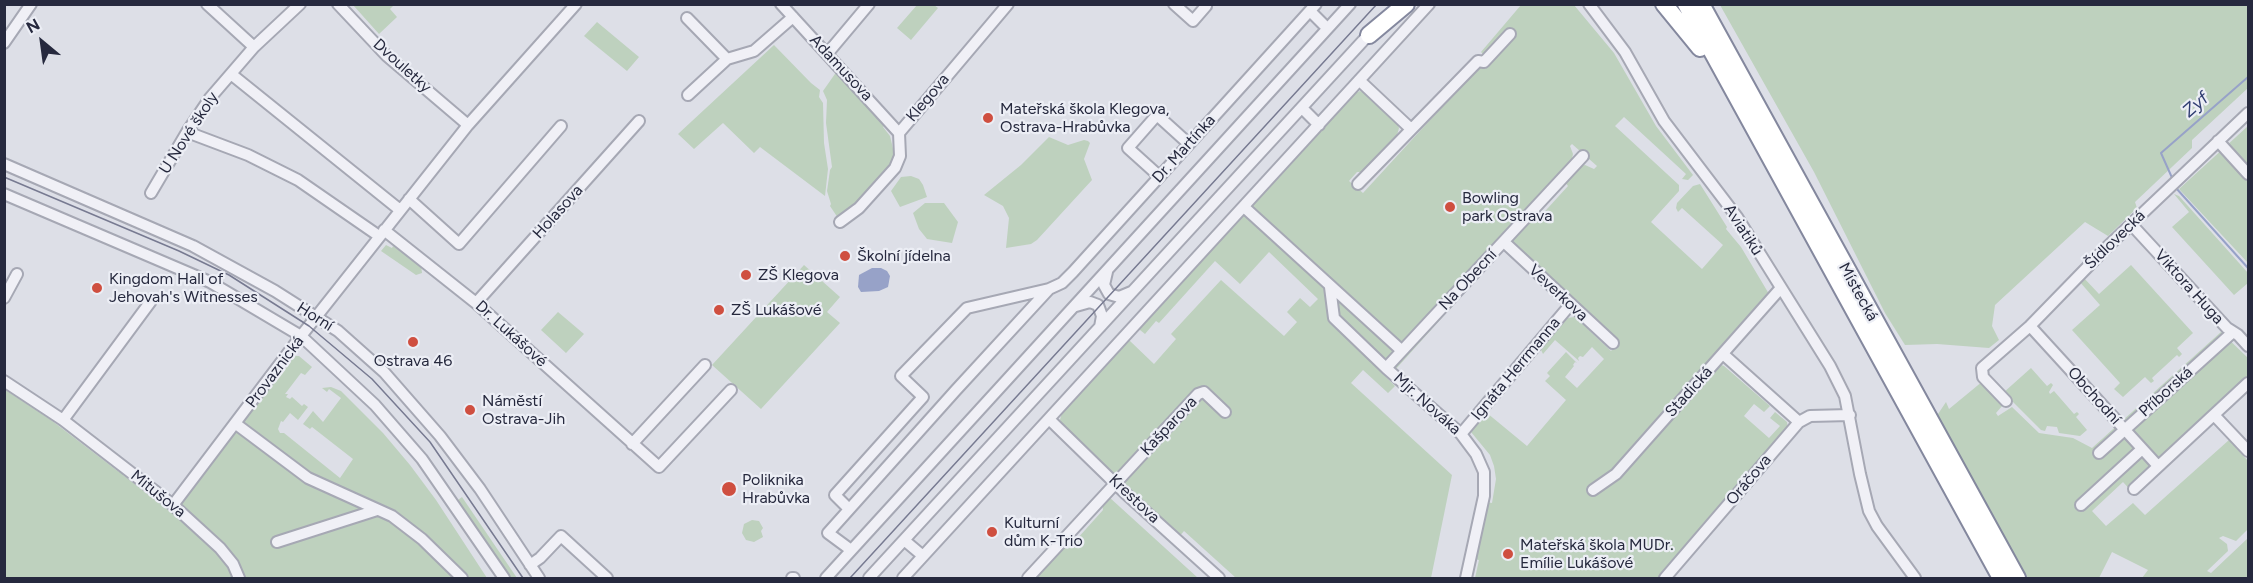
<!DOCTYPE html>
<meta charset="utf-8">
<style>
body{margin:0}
#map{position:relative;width:2253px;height:583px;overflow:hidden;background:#dddfe7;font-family:Figtree,sans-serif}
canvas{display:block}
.frame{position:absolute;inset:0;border:6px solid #26293e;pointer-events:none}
.north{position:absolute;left:12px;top:12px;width:60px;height:60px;-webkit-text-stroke:4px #eceef5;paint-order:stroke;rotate:331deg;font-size:16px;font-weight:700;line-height:24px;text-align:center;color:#26293e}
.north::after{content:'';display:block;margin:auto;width:21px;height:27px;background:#26293e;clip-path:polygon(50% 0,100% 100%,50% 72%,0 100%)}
</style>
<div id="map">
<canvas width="2253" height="583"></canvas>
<div class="frame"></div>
<div class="north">N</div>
</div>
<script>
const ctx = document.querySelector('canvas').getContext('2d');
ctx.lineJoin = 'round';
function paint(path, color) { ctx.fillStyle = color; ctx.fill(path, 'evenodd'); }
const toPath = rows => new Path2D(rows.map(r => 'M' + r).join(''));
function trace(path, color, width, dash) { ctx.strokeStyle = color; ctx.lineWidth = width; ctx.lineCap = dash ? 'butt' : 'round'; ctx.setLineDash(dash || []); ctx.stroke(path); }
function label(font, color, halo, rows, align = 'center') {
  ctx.font = font + ' Figtree,sans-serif'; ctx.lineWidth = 4.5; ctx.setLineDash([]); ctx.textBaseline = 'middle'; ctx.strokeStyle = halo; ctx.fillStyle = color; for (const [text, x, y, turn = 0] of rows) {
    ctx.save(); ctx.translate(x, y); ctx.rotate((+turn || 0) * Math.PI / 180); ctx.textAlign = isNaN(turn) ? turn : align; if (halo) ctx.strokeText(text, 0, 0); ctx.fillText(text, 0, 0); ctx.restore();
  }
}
paint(toPath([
 [353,5,394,5,390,9,397,17,379,34],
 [917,5,934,5,938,8,911,40,897,28],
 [1521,5,1574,5,1614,53,1656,126,1693,175,1688,180,1682,179,1686,174,1624,117,1615,126,1679,185,1679,191,1651,222,1702,269,1723,245,1682,208,1678,212,1676,208,1677,203,1693,186,1700,184,1727,227,1726,229,1741,247,1769,294,1652,426,1613,482,1719,364,1724,366,1770,406,1764,412,1754,404,1744,416,1769,438,1780,426,1770,418,1775,412,1787,422,1788,429,1658,578,1475,578,1479,560,1474,559,1486,502,1492,503,1496,479,1494,466,1490,455,1471,432,1487,413,1527,446,1566,400,1545,381,1550,376,1547,373,1566,352,1577,363,1575,362,1573,365,1574,366,1565,377,1577,388,1604,359,1592,347,1583,357,1580,356,1578,358,1579,361,1555,340,1543,354,1541,350,1567,318,1575,317,1611,351,1617,344,1512,244,1511,240,1532,216,1537,220,1568,186,1564,181,1580,166,1585,165,1594,169,1597,166,1572,144,1570,146,1573,154,1571,163,1407,341,1403,340,1400,355,1419,340,1503,250,1395,370,1385,361,1377,368,1395,386,1388,393,1363,370,1351,383,1452,475,1431,578,1236,578,1184,531,1178,538,1126,489,1125,484,1064,428,1060,420,1062,412,1126,341,1130,341,1154,364,1176,339,1171,334,1221,280,1284,336,1297,322,1287,312,1300,298,1310,307,1318,299,1269,252,1240,284,1215,261,1159,323,1156,321,1145,334,1140,330,1140,326,1353,94,1360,91,1367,94,1397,122,1399,128,1396,139,1362,172,1357,172,1349,181,1363,193,1487,58,1481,52],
 [1720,5,2248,5,2248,88,2192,140,2192,148,2135,202,2137,208,2108,236,2085,222,1995,305,1992,326,1999,340,1989,348,1937,344,1905,345,1885,313,1814,172],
 [597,22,639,57,627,71,584,36],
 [774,45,811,83,820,90,819,97,823,103,824,143,828,169,825,196,760,147,754,153,723,123,694,149,678,134],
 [837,71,886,124,883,127,890,136,895,157,891,166,847,214,838,218,830,206,831,204,827,191,830,170,832,167,826,123,827,100,823,91],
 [2248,126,2248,263,2179,189],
 [1049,137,1068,145,1084,140,1088,141,1090,143,1084,159,1092,180,1037,240,1031,244,1006,248,1009,218,1003,206,984,195,1021,165],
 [911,176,919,179,923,185,927,197,900,207,891,191,901,177],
 [2174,194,2179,196,2248,273,2248,283,2234,295,2172,227,2189,212],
 [925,203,944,203,958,222,952,243,927,239,919,229,913,213],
 [386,245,392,248,393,246,421,265,422,273,416,275,381,251],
 [804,265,840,297,827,312,840,323,761,409,712,365],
 [2131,265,2193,333,2177,348,2182,354,2179,357,2177,355,2152,378,2154,381,2151,383,2145,377,2123,397,2114,389,2120,383,2072,330,2100,305,2079,281,2083,277,2099,294],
 [558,312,584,334,566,353,541,330],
 [2221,332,2248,358,2248,391,2135,495,2123,482,2092,511,2106,526,2133,503,2145,515,2229,440,2248,461,2248,529,2236,541,2223,536,2219,538,2227,544,2228,551,2207,571,2211,573,2248,538,2248,578,2142,578,2148,570,2112,552,2099,578,2028,578,1936,417,1946,402,1949,409,1983,381,2003,405,1996,413,1998,416,2012,407,2039,433,2073,438,2092,448],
 [295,356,299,356,312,367,305,375,301,373,285,394,288,394,286,397,290,399,292,397,302,406,304,404,308,407,298,420,290,413,283,422,281,421,278,429,280,433,284,433,340,478,353,459,312,427,310,429,303,424,313,411,323,422,341,398,329,389,327,392,322,388,331,387,341,391,383,433,410,465,436,500,487,578,5,578,4,389,51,420,119,472,120,471,124,473,123,475,159,502,161,500,174,510,289,357,292,359],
 [2031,368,2047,386,2051,383,2053,385,2049,392,2050,394,2054,391,2074,414,2077,412,2079,414,2076,417,2087,430,2080,436,2059,433,2057,427,2047,426,2045,431,2041,430,2012,401,2004,396,2003,393],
 [462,497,517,578,508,578,458,500],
 [1109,497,1198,578,1034,578,1062,547,1068,549,1103,510,1102,504],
 [752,520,759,521,763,528,761,531,763,537,754,542,746,540,742,533,744,524]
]), '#bed1be');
paint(toPath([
 [881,268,887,271,890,276,888,287,879,291,861,292,858,287,859,275,872,268]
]), '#97a2c8');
trace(toPath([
 [2173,180,2161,153,2248,77],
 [2176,188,2248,268]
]), '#97a2c8', 2);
const minor = toPath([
 [207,4,254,47],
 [338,4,387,56,468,125],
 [781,4,899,133],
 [1174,4,1193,21,1206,6,1205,4],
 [1589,4,1625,52,1664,121,1737,217,1830,366,1845,396,1860,474,1869,511,1877,526,1915,578],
 [1310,11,1327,28],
 [687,18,727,59,754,51,793,17],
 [4,43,31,4],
 [827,54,869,4],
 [231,74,400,210],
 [1360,81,1411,129],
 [688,95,727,59],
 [1302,108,1319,125],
 [187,132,248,155,298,180,379,236],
 [899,133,1008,4],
 [2218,141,2248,174],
 [4,164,193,246,275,291,338,331,384,372,440,436,480,489,539,578],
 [1159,176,1128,148,1157,115,1189,144],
 [1358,184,1478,61,1484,62,1510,34],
 [151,193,187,132,210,98,254,47,300,4],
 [4,194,210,282,301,336,375,405,422,459,504,578],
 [409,199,459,244,561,126],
 [1244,207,1401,350],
 [840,222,859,208,895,168,900,156,899,133],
 [2131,224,2227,328,2238,335,2248,346],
 [384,230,476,303,659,467,731,390],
 [1504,242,1613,343],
 [1107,272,1104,285,1109,294,1119,297,1131,292],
 [1330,287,1334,318,1386,368],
 [4,298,17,274],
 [476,303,639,121],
 [1076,306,1090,302,1098,305,1102,316,1100,327],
 [2030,326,2158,466],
 [1723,354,1799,422],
 [4,381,63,420,173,505,220,548,233,564,239,578],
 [2006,401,1983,377,1982,368,2030,326,2106,248,2248,113],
 [2214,415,2248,451],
 [1049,419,1125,493,1219,578],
 [63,420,151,301],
 [236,424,308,478,392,516,422,539,462,578],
 [1461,434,1570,305],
 [632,444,705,365],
 [2099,453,2233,332],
 [2134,489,2248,383],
 [1593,490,1616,474,1780,289],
 [173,505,301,336,468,125,576,4],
 [2081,505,2142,449],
 [849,509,835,495,923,397,901,376,967,308,1049,289],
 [904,540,923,556],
 [277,542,377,510],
 [851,550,828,533,956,390,1049,289,1062,283,1073,272,1316,4],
 [530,565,540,558,561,536,607,578],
 [792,578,794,578],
 [826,578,1350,4],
 [869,578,1372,31],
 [903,578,1429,4],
 [1028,578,1198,394,1204,392,1225,412],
 [1466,578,1484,496,1484,472,1476,454,1461,434,1386,368,1583,156],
 [1665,578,1799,422,1810,416,1850,415]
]);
const highway = toPath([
 [1664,4,1700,48],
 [1686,4,2001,578],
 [1701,4,2017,578],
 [1369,35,1406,4]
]);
trace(minor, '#a6a8b4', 14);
trace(highway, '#84889e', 20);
trace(minor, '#f0f0f6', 10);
trace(highway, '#fff', 16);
trace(toPath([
 [4,177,179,251,229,275,309,326,372,379,430,442,523,578],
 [850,578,1377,4]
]), '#777a91', 1.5);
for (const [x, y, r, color] of [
 [988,118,6,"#cf4f40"],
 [1450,207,6,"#cf4f40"],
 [845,256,6,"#cf4f40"],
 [746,275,6,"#cf4f40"],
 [97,288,6,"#cf4f40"],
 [719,310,6,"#cf4f40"],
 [413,342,6,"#cf4f40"],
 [470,410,6,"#cf4f40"],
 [729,489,8,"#cf4f40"],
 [992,532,6,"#cf4f40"],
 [1508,554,6,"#cf4f40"]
]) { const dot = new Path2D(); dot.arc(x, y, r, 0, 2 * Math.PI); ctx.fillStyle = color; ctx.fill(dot); trace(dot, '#eceef5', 2); }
label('16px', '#26293e', '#eceef5', [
 ["Dvouletky",402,66,42],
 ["Adamusova",841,68,47],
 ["Klegova",928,98,-50],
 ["U Nové školy",189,133,-57],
 ["Dr. Martínka",1184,149,-48],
 ["Holasova",558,212,-48],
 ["Aviatiků",1743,230,57],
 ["Šídlovecká",2115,240,-44],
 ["Na Obecní",1468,280,-47],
 ["Viktora Huga",2189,287,48],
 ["Místecká",1858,292,61],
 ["Veverkova",1558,293,43],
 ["Horní",315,317,32],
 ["Dr. Lukášové",511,334,42],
 ["Ignáta Herrmanna",1516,369,-50],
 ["Provaznická",275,372,-53],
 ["Stadická",1689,392,-48],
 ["Příborská",2166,392,-42],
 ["Obchodní",2094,396,48],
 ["Mjr. Nováka",1427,404,42],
 ["Kašparova",1169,426,-47],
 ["Oráčova",1749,480,-50],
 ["Mitušova",158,494,39],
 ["Krestova",1134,499,43]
]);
label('16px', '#26293e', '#eceef5', [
 ["Mateřská škola Klegova,",1000,109],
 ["Ostrava-Hrabůvka",1000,127],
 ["Bowling",1462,198],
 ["park Ostrava",1462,216],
 ["Školní jídelna",857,256],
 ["ZŠ Klegova",758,275],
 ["Kingdom Hall of",109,279],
 ["Jehovah's Witnesses",109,297],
 ["ZŠ Lukášové",731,310],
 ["Ostrava 46",413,361,"center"],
 ["Náměstí",482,401],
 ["Ostrava-Jih",482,419],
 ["Poliknika",742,480],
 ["Hrabůvka",742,498],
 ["Kulturní",1004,523],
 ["dům K-Trio",1004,541],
 ["Mateřská škola MUDr.",1520,545],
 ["Emílie Lukášové",1520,563]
], 'left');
label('italic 18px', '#303d72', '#eceef5', [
 ["Zyf",2196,105,-41]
]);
</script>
